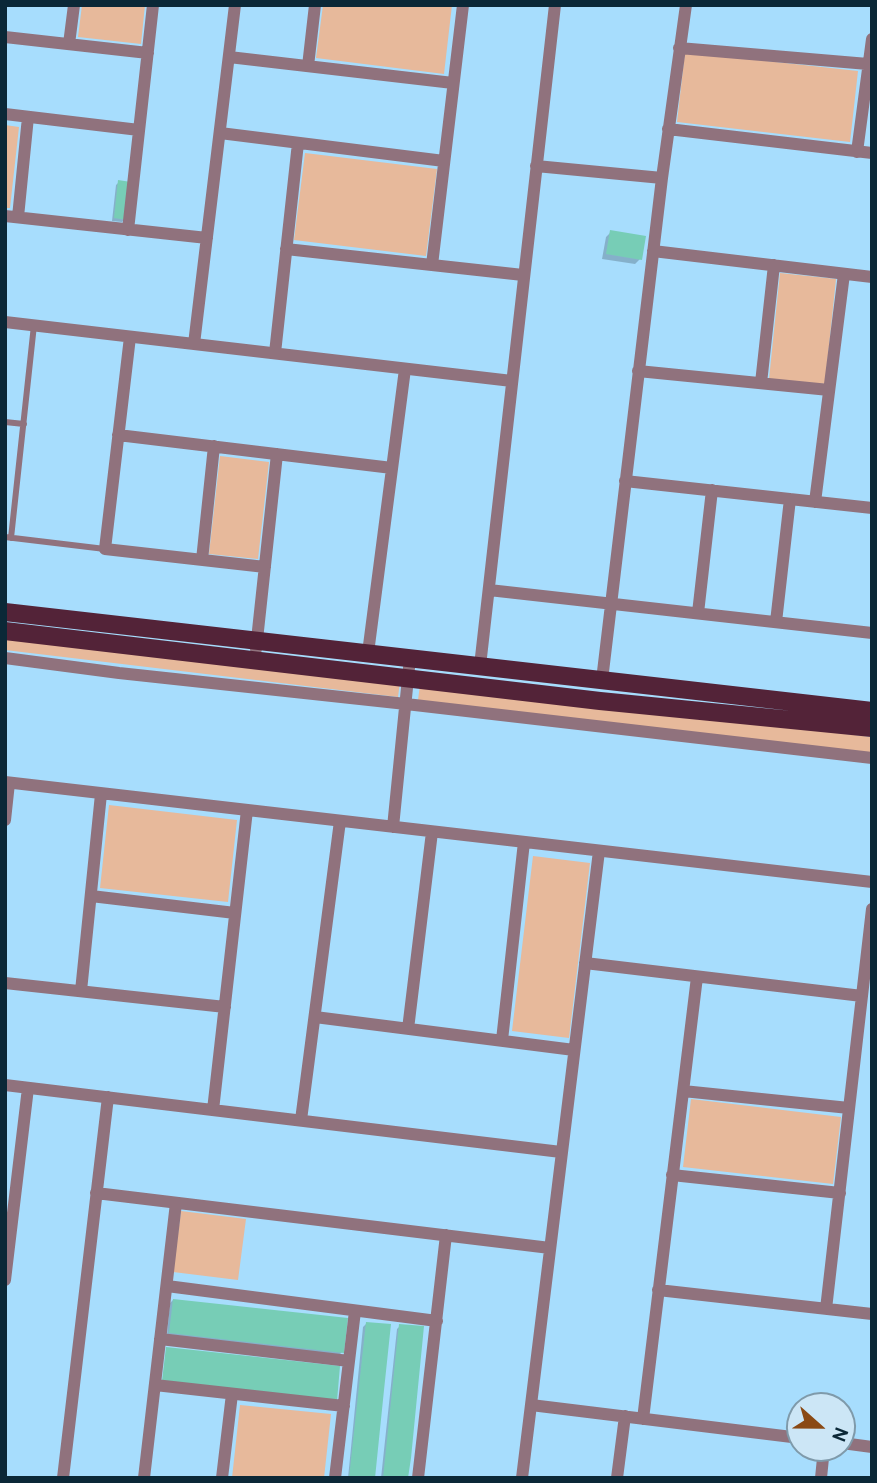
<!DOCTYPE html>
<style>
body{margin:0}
#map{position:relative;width:877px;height:1483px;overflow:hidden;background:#a7ddfd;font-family:Overpass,sans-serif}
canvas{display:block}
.frame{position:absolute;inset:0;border:7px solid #0b2837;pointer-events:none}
.north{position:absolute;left:786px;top:1392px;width:70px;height:70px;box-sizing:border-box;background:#cce6f6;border:2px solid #7f9aaa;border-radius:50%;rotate:111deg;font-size:19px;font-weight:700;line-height:28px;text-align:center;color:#0b2837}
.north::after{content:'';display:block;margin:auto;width:24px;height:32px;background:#8a4914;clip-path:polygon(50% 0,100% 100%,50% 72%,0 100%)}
</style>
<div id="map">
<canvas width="877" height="1483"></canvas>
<div class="frame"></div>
<div class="north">N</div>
</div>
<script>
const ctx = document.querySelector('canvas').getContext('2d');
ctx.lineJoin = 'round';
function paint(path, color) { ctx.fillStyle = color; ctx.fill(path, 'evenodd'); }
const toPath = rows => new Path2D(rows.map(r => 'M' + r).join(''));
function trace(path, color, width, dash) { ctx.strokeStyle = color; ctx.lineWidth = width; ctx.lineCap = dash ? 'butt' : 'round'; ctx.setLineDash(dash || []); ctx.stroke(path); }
paint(toPath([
 [82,5,145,5,141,44,78,37],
 [323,5,452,5,444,74,316,58],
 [685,52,858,71,850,142,677,122],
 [5,125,19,127,10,208,5,208],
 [305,153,437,169,426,256,294,240],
 [780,273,836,279,825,384,769,379],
 [220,456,269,462,258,559,209,554],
 [5,635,400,682,398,697,5,650],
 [420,685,872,737,872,753,418,700],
 [109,805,237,820,228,902,100,888],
 [533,856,590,863,569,1038,512,1031],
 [691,1099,841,1117,833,1184,683,1167],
 [181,1211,246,1219,238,1280,173,1272],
 [240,1405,331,1414,324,1478,232,1478]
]), '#e7b99b');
paint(toPath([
 [119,182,125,219,122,222,112,221,116,185],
 [611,232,640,259,635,264,602,259,606,237],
 [173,1300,342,1352,339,1355,167,1335,170,1303],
 [366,1324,373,1478,348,1478,363,1327],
 [400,1326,407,1478,381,1478,397,1329]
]), '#0003');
paint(toPath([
 [118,180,131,182,127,220,114,218],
 [610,230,646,236,642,260,606,254],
 [173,1299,348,1318,344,1353,169,1333],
 [366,1322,391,1324,384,1390,375,1478,349,1478],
 [399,1324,424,1326,411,1458,408,1478,383,1478],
 [166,1347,340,1366,337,1401,162,1381]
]), '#77cdb6');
trace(toPath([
 [5,422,24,424],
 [5,537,105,549],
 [11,538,34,325]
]), '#90727d', 6);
trace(toPath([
 [5,37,148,53],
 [69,44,74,5],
 [679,48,868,64],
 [229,57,453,83],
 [308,66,315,5],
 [5,114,139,130],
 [668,129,872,153],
 [220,133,444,161],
 [857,152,872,39],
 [536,166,662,178],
 [5,216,207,238],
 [18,217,28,117],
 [128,230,153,5],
 [286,249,523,275],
 [653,251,872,277],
 [432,265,463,5],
 [5,322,512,381],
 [130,337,105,549,265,567],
 [194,344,235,5],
 [275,353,298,143],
 [638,371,829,390],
 [761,383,774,265],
 [118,435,392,468],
 [625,481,872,508],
 [815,502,844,274],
 [202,560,214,446],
 [489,590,872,633],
 [698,613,712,490],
 [776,622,790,499],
 [256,649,277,454],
 [368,653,405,369],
 [5,658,119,673,406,704,872,758],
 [480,666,555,5],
 [602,680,662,178,686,5],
 [5,782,872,882],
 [5,820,9,783],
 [393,827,410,658],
 [91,896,235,913],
 [585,963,862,996],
 [5,983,225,1007],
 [81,991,101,794],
 [315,1017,574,1050],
 [408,1029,432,832],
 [502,1040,524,842],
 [5,1085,561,1152],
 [683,1091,849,1108],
 [213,1110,247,810],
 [301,1120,340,821],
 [672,1175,840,1193],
 [96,1193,550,1248],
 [5,1280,28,1088],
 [167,1286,437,1321],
 [658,1290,872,1314],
 [826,1309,872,909],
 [160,1339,349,1361],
 [155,1385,344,1406],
 [531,1405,800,1438],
 [643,1419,697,977],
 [842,1443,872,1447],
 [63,1478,108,1097],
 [144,1478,176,1203],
 [222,1478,232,1394],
 [335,1478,355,1311],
 [418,1478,446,1235],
 [522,1478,599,851],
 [617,1478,625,1416],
 [821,1478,824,1448]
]), '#90727d', 12);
trace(toPath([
 [5,612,872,711],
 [5,631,600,701,872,728]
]), '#532338', 18);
</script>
